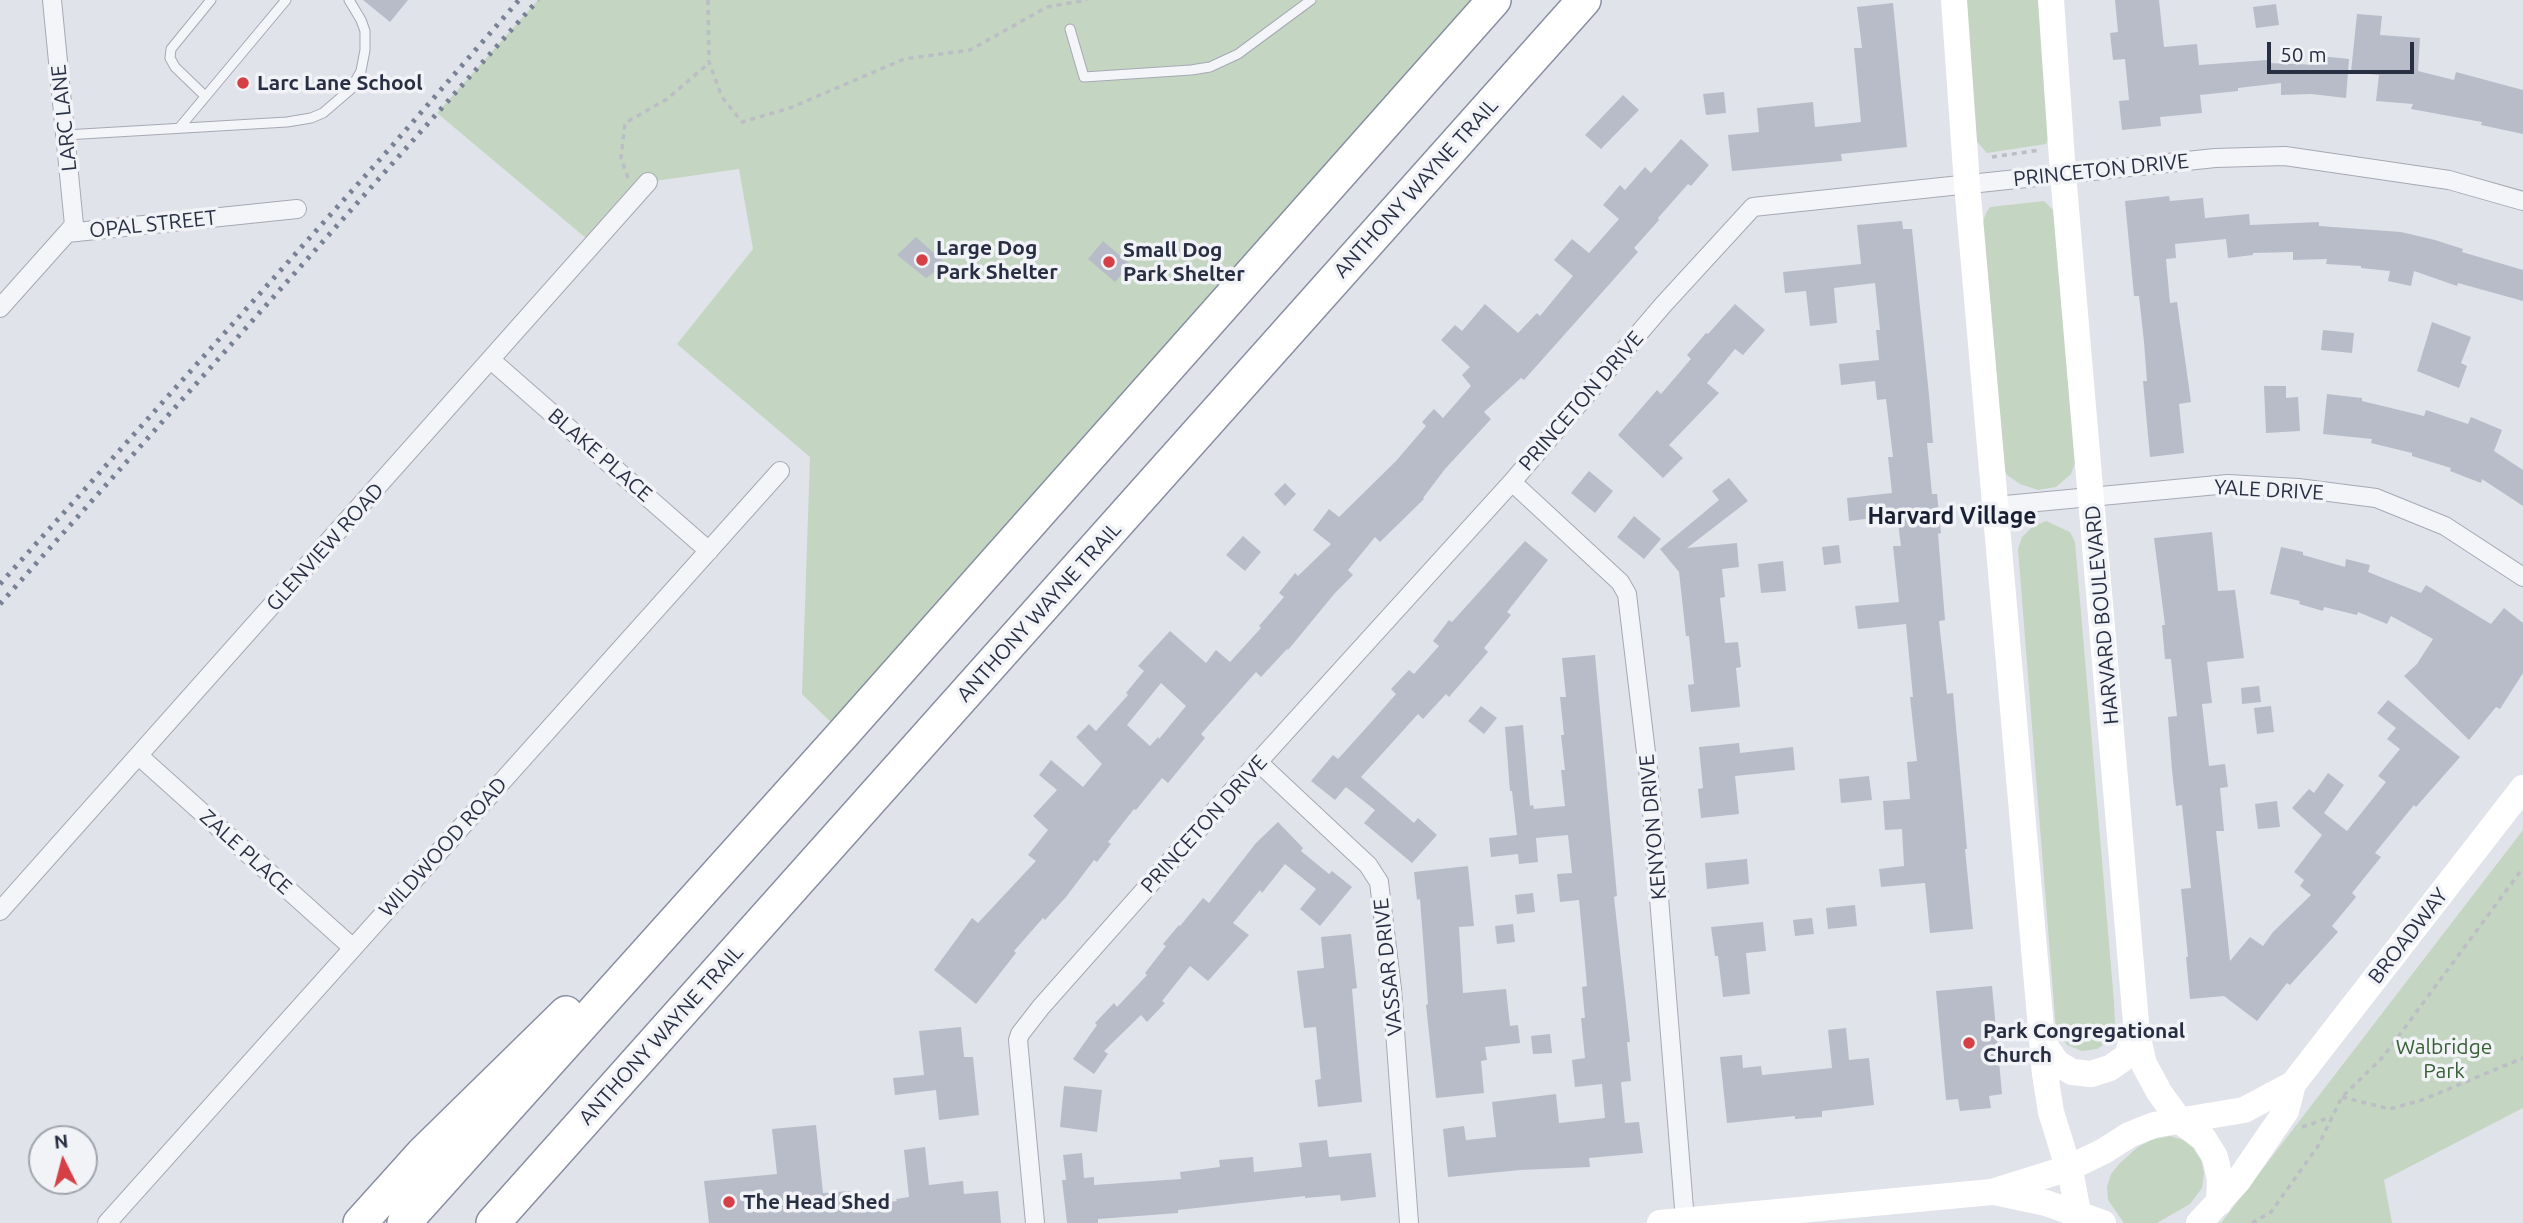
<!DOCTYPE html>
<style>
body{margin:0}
#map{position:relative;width:2523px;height:1223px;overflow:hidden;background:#e1e3ea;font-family:Ubuntu,sans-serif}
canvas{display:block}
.north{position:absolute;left:28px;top:1125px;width:70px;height:70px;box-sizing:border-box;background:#f1f3f7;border:2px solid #a1a5af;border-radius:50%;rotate:354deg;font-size:19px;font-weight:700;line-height:28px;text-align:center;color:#282f43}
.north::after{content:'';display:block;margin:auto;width:24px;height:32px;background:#d54046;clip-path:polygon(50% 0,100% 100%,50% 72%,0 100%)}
.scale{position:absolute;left:2267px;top:42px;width:147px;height:32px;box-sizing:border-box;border:4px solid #282f43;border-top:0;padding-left:9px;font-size:21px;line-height:24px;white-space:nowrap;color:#282f43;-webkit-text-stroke:5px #f1f3f7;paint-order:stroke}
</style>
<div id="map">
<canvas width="2523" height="1223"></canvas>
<div class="north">N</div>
<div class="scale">50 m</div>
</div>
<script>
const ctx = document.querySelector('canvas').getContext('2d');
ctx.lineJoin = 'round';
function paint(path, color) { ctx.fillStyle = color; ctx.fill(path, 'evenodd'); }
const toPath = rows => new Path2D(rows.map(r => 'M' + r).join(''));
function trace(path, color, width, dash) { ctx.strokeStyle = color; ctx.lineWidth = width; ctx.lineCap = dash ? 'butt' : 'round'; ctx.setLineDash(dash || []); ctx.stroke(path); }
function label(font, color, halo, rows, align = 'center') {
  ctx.font = font + ' Ubuntu,sans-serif'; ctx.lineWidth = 7; ctx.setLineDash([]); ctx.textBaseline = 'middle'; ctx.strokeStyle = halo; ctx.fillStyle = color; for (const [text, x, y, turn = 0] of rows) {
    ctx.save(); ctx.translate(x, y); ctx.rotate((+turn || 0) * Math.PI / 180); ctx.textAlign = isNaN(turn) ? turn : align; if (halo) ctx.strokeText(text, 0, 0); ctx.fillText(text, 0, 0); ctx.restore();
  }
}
paint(toPath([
 [538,0,1495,0,843,734,802,694,810,457,677,344,753,249,739,169,648,182,593,244,437,113],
 [1962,0,2040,0,2051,130,2046,144,1987,153,1978,143,1971,131],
 [2044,201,2054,211,2078,455,2071,474,2056,487,2038,490,2020,484,2007,475,2001,463,1981,227,1986,213,1990,207],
 [2046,521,2070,532,2075,542,2114,1002,2115,1023,2109,1041,2097,1049,2082,1051,2067,1045,2056,1030,2018,549,2022,537,2032,527],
 [2523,830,2523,1108,2384,1180,2392,1223,2221,1223],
 [2170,1136,2184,1140,2193,1148,2201,1160,2204,1173,2202,1188,2190,1204,2157,1223,2124,1223,2108,1200,2107,1187,2111,1174,2119,1164,2138,1147,2151,1140]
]), '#c4d5c1');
paint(toPath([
 [363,0,408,0,390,22],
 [2115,0,2159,0,2164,47,2197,44,2199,65,2267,60,2267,63,2319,65,2320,56,2349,59,2346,98,2311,94,2281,95,2281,83,2238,88,2238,91,2200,95,2202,113,2160,117,2161,126,2122,130,2119,101,2129,100,2125,59,2113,60,2110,33,2118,32],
 [1893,3,1907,147,1841,154,1842,161,1732,171,1728,135,1759,132,1757,108,1813,102,1815,127,1861,122,1854,48,1862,48,1857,7],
 [2276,4,2279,25,2256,28,2253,7],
 [2357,14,2382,16,2380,35,2420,38,2418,71,2454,80,2456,72,2523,90,2523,134,2481,125,2482,122,2411,109,2413,104,2376,101,2379,75,2351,72],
 [1724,92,1726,113,1706,115,1703,94],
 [1623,95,1639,110,1601,149,1585,135],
 [1681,139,1709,165,1691,186,1688,184,1658,218,1659,220,1634,248,1638,252,1524,380,1521,378,1484,412,1491,419,1445,469,1423,498,1424,499,1380,542,1375,537,1348,570,1353,575,1335,593,1288,650,1287,649,1261,677,1256,672,1201,734,1205,738,1168,783,1162,778,1136,810,1134,809,1108,842,1111,844,1097,862,1094,860,1066,897,1045,920,1043,918,1014,951,1016,953,976,1004,934,970,972,918,978,923,1036,861,1028,855,1048,830,1033,816,1057,790,1039,775,1051,760,1083,787,1102,764,1076,737,1089,724,1096,731,1128,695,1126,693,1144,671,1138,666,1170,631,1206,663,1216,650,1230,662,1261,628,1259,626,1284,597,1279,593,1295,573,1298,576,1331,544,1313,530,1329,509,1339,517,1396,461,1426,426,1422,422,1434,409,1443,418,1471,386,1462,375,1470,367,1441,340,1455,325,1462,331,1485,304,1518,333,1537,313,1540,316,1573,276,1554,260,1572,239,1589,253,1619,219,1603,205,1620,185,1625,190,1645,167,1651,173],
 [1161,683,1186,706,1159,739,1158,737,1150,746,1127,725],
 [2169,196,2170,201,2203,198,2205,218,2249,214,2250,225,2319,222,2319,226,2401,232,2435,240,2463,249,2462,252,2523,270,2523,301,2458,283,2457,286,2414,271,2411,286,2388,281,2390,271,2361,268,2361,266,2326,264,2327,259,2293,260,2293,252,2253,253,2253,255,2228,258,2226,239,2175,244,2176,258,2166,259,2170,303,2177,302,2191,402,2179,404,2184,453,2150,457,2143,381,2147,381,2144,342,2139,296,2134,296,2125,201],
 [1902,221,1903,229,1912,229,1929,395,1933,443,1927,443,1932,494,1937,494,1941,533,1938,534,1945,620,1939,621,1947,694,1953,693,1967,849,1965,849,1973,929,1930,933,1925,883,1881,887,1879,869,1904,866,1902,829,1885,830,1883,801,1910,799,1907,762,1917,761,1910,697,1913,697,1906,624,1858,629,1855,606,1899,602,1893,546,1901,546,1897,515,1849,521,1847,498,1892,493,1888,457,1893,457,1886,399,1877,400,1875,381,1841,385,1839,364,1879,360,1876,330,1880,330,1875,283,1834,288,1837,323,1810,326,1806,291,1785,293,1783,272,1861,264,1857,225],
 [916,237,946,264,926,278,897,255],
 [1103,241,1130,264,1115,282,1088,259],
 [1735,304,1765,330,1743,355,1735,349,1707,383,1719,393,1669,445,1683,458,1663,478,1618,435,1657,390,1661,394,1691,359,1687,355,1706,333,1708,334],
 [2432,322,2471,337,2461,363,2467,366,2459,388,2417,371],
 [2323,330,2354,333,2352,353,2321,350],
 [2264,386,2286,386,2286,398,2298,397,2300,431,2266,433],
 [2327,394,2362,398,2362,401,2424,416,2426,410,2468,424,2471,417,2502,430,2494,451,2523,470,2523,506,2482,479,2481,483,2450,471,2451,468,2412,456,2412,453,2371,443,2372,439,2323,434],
 [1589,471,1613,491,1595,513,1571,493],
 [1729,478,1748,501,1687,548,1737,543,1739,567,1722,569,1725,597,1720,598,1725,643,1738,642,1741,667,1736,668,1740,707,1691,712,1688,685,1694,684,1689,636,1686,636,1679,572,1660,549,1719,500,1712,491],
 [1285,483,1296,494,1285,506,1274,494],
 [1634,516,1661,539,1644,559,1617,537],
 [2212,532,2218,591,2235,590,2244,658,2207,662,2212,703,2202,704,2209,766,2225,764,2228,787,2220,788,2224,831,2216,831,2230,961,2250,937,2263,946,2273,932,2311,895,2300,886,2304,880,2294,872,2322,835,2292,808,2309,789,2314,793,2328,773,2344,785,2324,813,2347,831,2386,782,2378,776,2400,749,2387,739,2396,728,2377,713,2388,700,2460,757,2416,807,2414,805,2375,853,2381,857,2352,893,2356,897,2332,926,2338,932,2290,985,2287,983,2257,1021,2224,996,2190,999,2186,957,2188,957,2181,889,2191,888,2182,805,2176,806,2172,770,2168,717,2177,716,2171,659,2165,659,2162,625,2165,625,2154,538],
 [1243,536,1261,552,1245,571,1226,555],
 [1525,541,1548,560,1507,612,1511,615,1484,648,1488,652,1449,697,1446,694,1423,719,1418,714,1361,777,1414,823,1418,818,1437,835,1412,863,1364,823,1375,810,1346,787,1335,800,1311,781,1333,755,1338,759,1366,728,1396,694,1391,689,1409,670,1414,674,1439,646,1433,641,1449,620,1452,622],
 [1839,545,1841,563,1824,565,1822,547],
 [2281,547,2303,552,2303,555,2345,567,2346,559,2370,565,2368,572,2421,593,2426,585,2491,624,2504,608,2523,623,2523,673,2500,709,2496,707,2469,740,2404,676,2417,664,2433,639,2391,616,2387,624,2358,612,2357,615,2324,607,2323,611,2299,604,2300,601,2270,594],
 [1783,561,1786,591,1761,593,1758,564],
 [1595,655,1617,896,1614,897,1630,1042,1627,1042,1631,1081,1621,1082,1625,1123,1639,1122,1643,1153,1589,1158,1590,1167,1520,1170,1448,1177,1443,1129,1464,1126,1466,1140,1496,1137,1492,1102,1556,1094,1559,1123,1605,1118,1602,1084,1575,1087,1572,1060,1585,1058,1581,1018,1585,1018,1582,987,1587,986,1579,900,1560,902,1557,874,1572,873,1568,835,1536,838,1538,862,1519,864,1518,854,1491,857,1489,838,1517,835,1512,791,1510,791,1505,727,1523,725,1530,806,1533,805,1534,809,1565,806,1561,770,1565,770,1561,735,1564,735,1560,697,1566,697,1562,658],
 [2259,686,2261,702,2242,704,2241,688],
 [1481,706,1497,718,1484,734,1468,721],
 [2271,706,2274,732,2257,734,2254,708],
 [1739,743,1740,753,1793,747,1795,770,1735,776,1739,814,1701,818,1698,789,1703,788,1699,747],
 [1869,776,1872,800,1841,803,1839,779],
 [2277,801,2280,827,2258,829,2255,804],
 [1278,822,1303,848,1301,851,1329,874,1332,871,1352,887,1320,926,1300,909,1316,889,1285,864,1262,893,1260,890,1233,923,1249,935,1208,981,1190,966,1162,1001,1165,1003,1147,1022,1141,1015,1104,1051,1108,1054,1094,1074,1073,1059,1097,1025,1095,1023,1114,1003,1117,1007,1147,975,1145,973,1166,946,1163,944,1179,925,1180,926,1203,898,1209,903,1256,843],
 [1747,859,1749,884,1707,889,1705,863],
 [1468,866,1474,926,1459,927,1463,993,1506,989,1510,1026,1518,1025,1520,1043,1485,1047,1487,1060,1481,1061,1484,1093,1436,1098,1426,1005,1428,1004,1420,899,1417,900,1414,872],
 [1533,893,1535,912,1517,914,1515,895],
 [1855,905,1857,926,1828,929,1826,908],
 [1812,918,1814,934,1795,936,1793,920],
 [1763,922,1766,951,1746,953,1750,994,1723,997,1718,956,1715,956,1711,927],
 [1513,924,1515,942,1497,944,1495,926],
 [1351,934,1357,988,1352,989,1362,1102,1318,1107,1315,1080,1321,1079,1316,1027,1304,1028,1297,971,1324,968,1321,937],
 [1992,986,2002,1094,1989,1096,1991,1108,1960,1111,1958,1099,1946,1100,1936,991],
 [961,1027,964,1057,973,1057,979,1115,939,1120,936,1090,895,1095,893,1078,924,1075,919,1031],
 [1846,1028,1849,1060,1869,1058,1874,1105,1822,1111,1822,1117,1795,1119,1795,1116,1727,1123,1720,1057,1742,1055,1743,1068,1761,1066,1762,1075,1832,1068,1828,1030],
 [1550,1034,1552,1053,1533,1054,1531,1036],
 [1064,1086,1102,1090,1097,1132,1060,1127],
 [816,1125,823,1193,850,1191,852,1206,897,1201,896,1199,909,1197,904,1150,925,1147,929,1185,963,1181,964,1194,998,1191,1001,1223,709,1223,704,1181,777,1174,772,1129],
 [1327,1140,1329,1157,1371,1153,1376,1197,1341,1201,1340,1195,1305,1198,1305,1196,1178,1210,1178,1213,1098,1219,1098,1223,1067,1223,1062,1180,1066,1180,1063,1155,1082,1153,1084,1178,1094,1177,1094,1185,1181,1179,1180,1172,1220,1167,1219,1160,1253,1157,1254,1172,1302,1167,1299,1143]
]), '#b8bcc8');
const lane = toPath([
 [1070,29,1084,77,1191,70,1210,67,1238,54,1311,0],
 [205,96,175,67,170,58,171,49,211,0],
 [180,127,286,0],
 [65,135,287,122,311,118,323,113,351,89,361,71,365,50,365,31,361,20,349,0]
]);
const street = toPath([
 [52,0,74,225,67,233],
 [0,308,67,233,297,209],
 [491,360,709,551],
 [1512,482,1620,582,1627,594,1650,786,1685,1221],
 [1995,506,2228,484,2298,488,2376,498,2445,526,2523,577],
 [139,756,353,948],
 [1258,762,1368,865,1379,882,1392,989,1409,1223],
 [0,911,648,182],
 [107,1223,780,471],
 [1035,1223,1018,1040,1020,1034,1041,1007,1258,762,1512,482,1663,305,1753,207,2215,158,2285,156,2449,180,2523,201]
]);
const highway = toPath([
 [360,1223,423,1153,566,1013],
 [404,1223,843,734,1494,0],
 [493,1223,1584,0]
]);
trace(lane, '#a6a9b5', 11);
trace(street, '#a6a9b5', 20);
trace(highway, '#878fa2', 36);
trace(toPath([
 [708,0,709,62,722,97,742,122,790,108,904,59,970,50,1047,7,1087,0],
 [1992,157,2040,150],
 [628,178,621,158,625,123,667,99,709,63],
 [2342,1097,2390,1109,2422,1100,2523,1058],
 [2302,1127,2331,1117],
 [2252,1223,2271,1212,2318,1146,2342,1097,2383,1057,2523,868]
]), '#bbbec5', 3.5, [5, 5]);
trace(lane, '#f4f5f8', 9);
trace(street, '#f4f5f8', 18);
trace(toPath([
 [1954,0,1967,184,2045,1074,2051,1112,2072,1180,2078,1213,2076,1223],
 [2051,0,2063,174,2137,1034,2144,1064,2159,1092,2180,1121,2204,1139,2215,1157,2220,1179,2219,1203],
 [2042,1041,2057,1063,2072,1072,2091,1074,2110,1068,2127,1056,2136,1027],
 [1994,1192,2046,1203,2103,1223],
 [1660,1223,1992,1192,2069,1168,2104,1151,2129,1135,2154,1125,2244,1110,2293,1084,2523,788],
 [2199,1223,2238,1181,2286,1111,2293,1084]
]), '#fff', 26);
trace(highway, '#fff', 33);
trace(toPath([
 [0,584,391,147,519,0],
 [0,604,538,0]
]), '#798195', 5, [3.5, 7]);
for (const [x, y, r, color] of [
 [243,83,7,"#d54046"],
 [922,260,7,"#d54046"],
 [1109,262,7,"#d54046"],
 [1969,1043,7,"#d54046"],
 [729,1202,7,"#d54046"]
]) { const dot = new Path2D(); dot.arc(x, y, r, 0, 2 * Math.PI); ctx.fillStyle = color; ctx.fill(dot); trace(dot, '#f1f3f7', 2.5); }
label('bold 21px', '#282f43', '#f1f3f7', [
 ["Larc Lane School",257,83],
 ["Large Dog",936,248],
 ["Park Shelter",936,272],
 ["Small Dog",1123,250],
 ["Park Shelter",1123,274],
 ["Park Congregational",1983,1031],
 ["Church",1983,1055],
 ["The Head Shed",743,1202]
], 'left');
label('21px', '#282f43', '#f1f3f7', [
 ["LARC LANE",64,118,-96],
 ["PRINCETON DRIVE",2101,170,-6],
 ["ANTHONY WAYNE TRAIL",1416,188,-48],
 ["OPAL STREET",153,224,-6],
 ["PRINCETON DRIVE",1581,401,-49],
 ["BLAKE PLACE",600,455,41],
 ["YALE DRIVE",2269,490,3],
 ["GLENVIEW ROAD",325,547,-48],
 ["ANTHONY WAYNE TRAIL",1039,612,-48],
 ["HARVARD BOULEVARD",2102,615,-95],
 ["PRINCETON DRIVE",1204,824,-48],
 ["KENYON DRIVE",1653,827,-95],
 ["WILDWOOD ROAD",443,847,-48],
 ["ZALE PLACE",246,852,42],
 ["BROADWAY",2408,936,-52],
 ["VASSAR DRIVE",1388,967,-96],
 ["ANTHONY WAYNE TRAIL",661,1035,-48]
]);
label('21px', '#385f35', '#f1f3f7', [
 ["Walbridge",2444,1047],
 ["Park",2444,1071]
]);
label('bold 23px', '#1a2033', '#f1f3f7', [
 ["Harvard Village",1952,516]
]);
</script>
